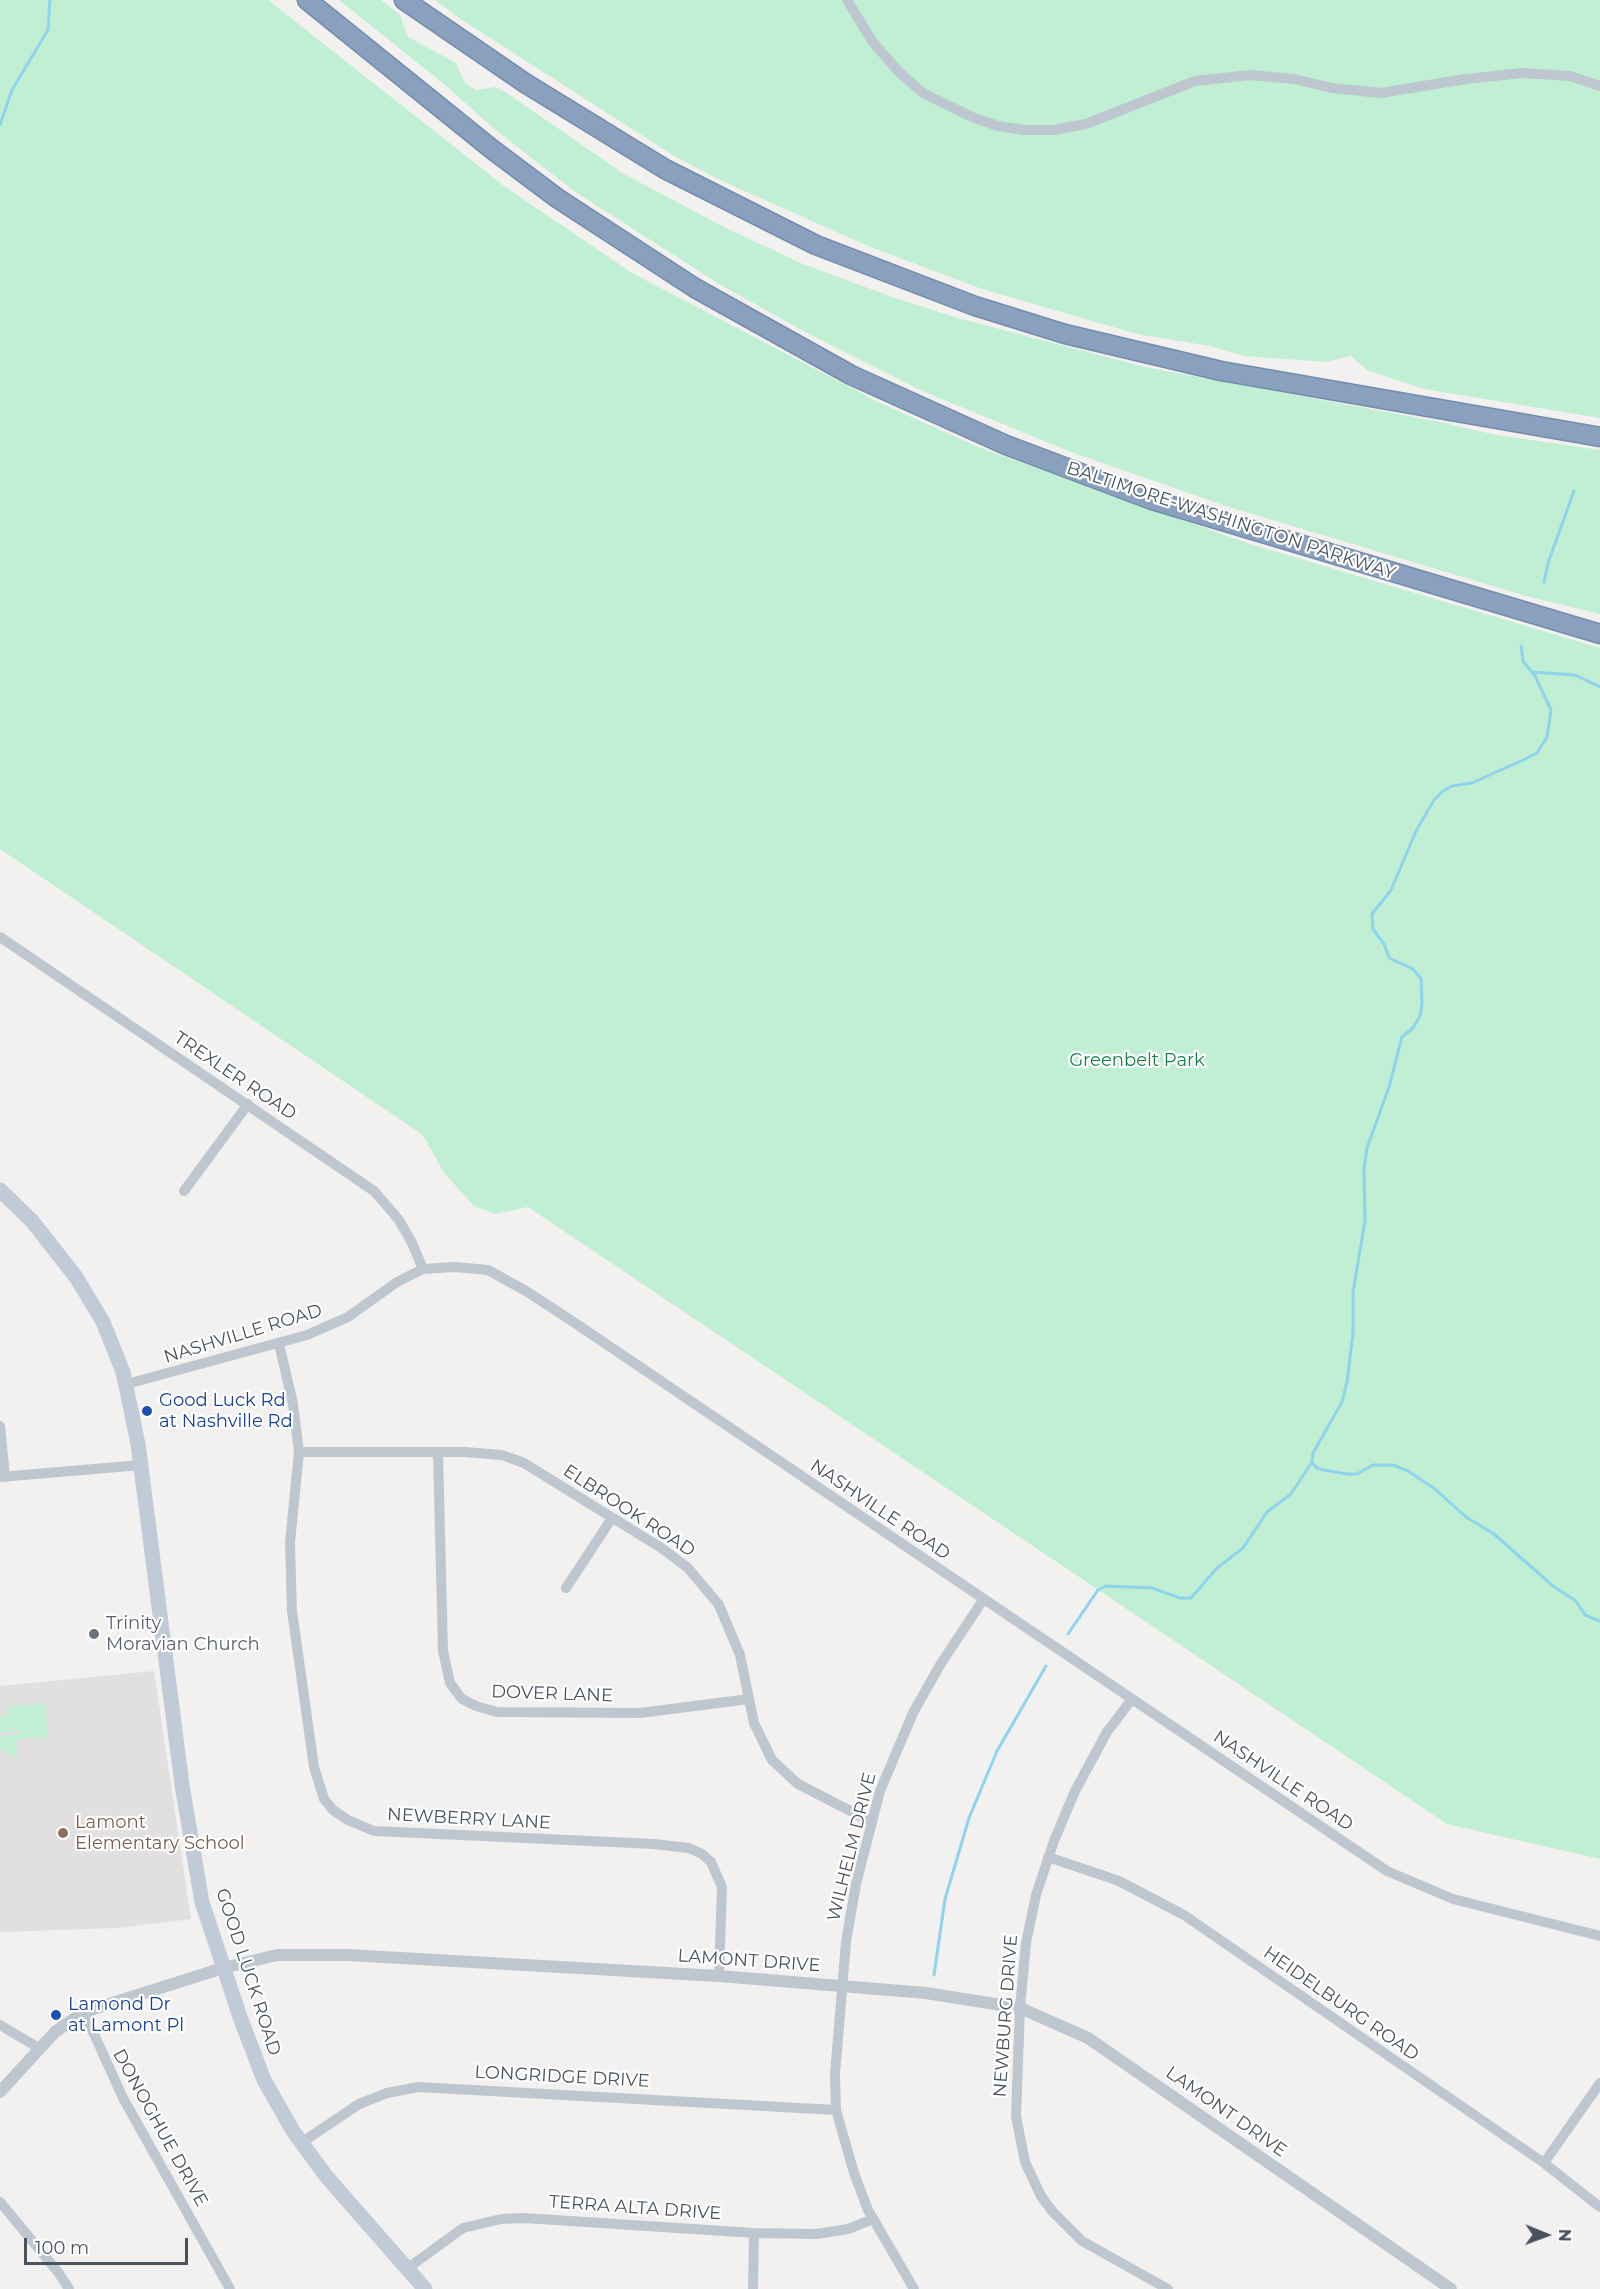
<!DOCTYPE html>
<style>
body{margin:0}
#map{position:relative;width:1600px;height:2289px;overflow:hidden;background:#f3f0f0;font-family:Montserrat,sans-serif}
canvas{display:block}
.north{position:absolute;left:1516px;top:2205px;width:60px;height:60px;-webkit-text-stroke:4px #fff;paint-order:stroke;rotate:91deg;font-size:16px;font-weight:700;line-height:24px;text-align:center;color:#48535e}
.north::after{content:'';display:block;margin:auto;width:21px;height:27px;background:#48535e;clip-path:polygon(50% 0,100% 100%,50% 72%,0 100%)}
.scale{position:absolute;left:24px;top:2238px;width:164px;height:27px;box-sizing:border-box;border:3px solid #48535e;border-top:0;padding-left:8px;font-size:18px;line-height:21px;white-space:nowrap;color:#48535e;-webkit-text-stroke:4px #fff;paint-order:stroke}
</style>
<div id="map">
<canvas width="1600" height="2289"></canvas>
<div class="north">N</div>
<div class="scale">100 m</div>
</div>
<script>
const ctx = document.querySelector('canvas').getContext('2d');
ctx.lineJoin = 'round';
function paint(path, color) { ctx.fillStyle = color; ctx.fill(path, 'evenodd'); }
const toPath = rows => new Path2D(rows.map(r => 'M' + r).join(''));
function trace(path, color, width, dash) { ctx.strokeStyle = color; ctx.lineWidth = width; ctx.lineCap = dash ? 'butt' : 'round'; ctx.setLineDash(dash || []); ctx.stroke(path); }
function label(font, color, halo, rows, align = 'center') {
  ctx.font = font + ' Montserrat,sans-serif'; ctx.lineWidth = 4.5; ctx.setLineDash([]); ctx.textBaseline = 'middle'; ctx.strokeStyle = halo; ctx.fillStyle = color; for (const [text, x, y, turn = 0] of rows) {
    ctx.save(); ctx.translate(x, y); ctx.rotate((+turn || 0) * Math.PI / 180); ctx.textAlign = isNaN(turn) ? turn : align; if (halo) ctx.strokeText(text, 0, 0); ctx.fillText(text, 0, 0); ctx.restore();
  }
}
paint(toPath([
 [154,1671,191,1919,119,1928,0,1932,0,1686]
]), '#e1dfdf');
paint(toPath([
 [0,0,268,0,504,186,632,273,880,403,978,447,1247,543,1600,648,1600,1859,1447,1824,528,1207,495,1214,474,1206,444,1173,423,1135,0,849],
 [339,0,381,0,400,15,408,37,456,63,465,83,476,90,495,87,507,93,624,174,724,227,803,264,895,298,961,319,1145,367,1435,421,1496,435,1600,450,1600,614,1526,596,1229,507,1071,452,922,391,809,334,719,284,574,191,492,127,444,84],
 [435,0,1600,0,1600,418,1424,389,1367,370,1351,356,1325,362,1244,356,1210,346,1137,334,982,289,868,246,722,181,676,157,621,122,459,18],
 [45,1703,48,1737,16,1740,17,1756,8,1757,8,1750,0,1750,0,1736,20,1734,20,1730,0,1732,0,1716,7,1715,7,1707]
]), '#c0efd4');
trace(toPath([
 [0,125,12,90,48,30,50,0],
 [1544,582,1549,560,1574,491],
 [1521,646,1523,661,1535,676,1551,710,1547,737,1537,753,1523,760,1472,783,1452,786,1443,791,1434,800,1416,831,1391,890,1372,914,1373,929,1384,944,1389,958,1413,969,1421,979,1422,1004,1420,1016,1413,1028,1402,1037,1389,1087,1367,1148,1364,1168,1365,1221,1353,1292,1353,1333,1347,1382,1342,1402,1313,1453,1312,1462,1317,1468,1324,1470,1347,1474,1357,1474,1373,1465,1393,1465,1408,1471,1435,1489,1466,1517,1494,1534,1553,1586,1576,1601,1585,1615,1600,1621],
 [1532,672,1575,675,1600,687],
 [1068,1634,1098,1590,1106,1586,1152,1588,1180,1598,1191,1598,1217,1568,1243,1548,1267,1512,1291,1494,1312,1462],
 [934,1975,945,1899,969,1818,997,1751,1046,1666]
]), '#8dd4ec', 3);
const motorway = toPath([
 [307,0,493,150,557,198,695,288,851,375,1006,445,1152,500,1600,634],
 [404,0,525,83,665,169,816,245,975,306,1065,334,1221,371,1600,437]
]);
trace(motorway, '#748caa', 21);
trace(toPath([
 [847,0,872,41,898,71,923,93,972,117,998,126,1024,130,1053,130,1086,124,1195,81,1250,75,1294,79,1332,88,1381,93,1466,79,1522,73,1570,76,1600,86],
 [0,937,374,1191,399,1220,412,1243,423,1269],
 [184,1191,248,1104],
 [279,1344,293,1404,299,1452,290,1542,292,1611,314,1767,324,1799,333,1810,348,1820,374,1831,654,1844,689,1848,702,1854,711,1862,722,1887,719,1976],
 [127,1384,307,1335,348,1317,397,1282,423,1269,455,1267,488,1270,526,1291,572,1321,1387,1871,1453,1899,1600,1936],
 [0,1426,5,1477],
 [299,1452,465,1452,502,1455,524,1463,663,1549,688,1568,719,1605,740,1655,754,1723,772,1760,798,1784,872,1822],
 [438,1453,443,1651,450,1683,462,1699,476,1706,497,1712,640,1713,749,1699],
 [0,1477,141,1465],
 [566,1588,612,1518],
 [1132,1699,1107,1732,1075,1791,1054,1841,1036,1895,1026,1943,1020,2008,1016,2116,1025,2162,1041,2196,1052,2211,1082,2241,1168,2289],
 [1048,1857,1119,1881,1184,1915,1544,2163,1600,2207],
 [84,2012,123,2098,230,2289],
 [0,2025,39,2048],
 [301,2143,359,2104,387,2093,418,2087,836,2110],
 [1544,2163,1600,2083],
 [0,2202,58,2272,69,2289],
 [408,2268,463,2228,501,2219,524,2218,754,2233,817,2234,848,2229,873,2219],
 [753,2289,754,2233],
 [914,2289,868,2210,854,2173,836,2110,835,2074,846,1942,856,1884,880,1791,913,1713,940,1665,983,1600]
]), '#bec7cf', 10);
trace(toPath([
 [0,2092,55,2032,84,2012,223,1968,277,1955,348,1955,719,1976,926,1993,1020,2008,1088,2038,1451,2289]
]), '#bec7cf', 12);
trace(toPath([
 [0,1190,32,1221,76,1277,103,1322,123,1372,138,1444,182,1785,202,1902,240,2017,264,2080,293,2131,326,2176,425,2289]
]), '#c1cbd7', 15);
trace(motorway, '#89a1be', 18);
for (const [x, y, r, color] of [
 [147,1411,6,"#1a4fb4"],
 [94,1634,6,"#6b7280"],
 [63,1833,6,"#8d6e63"],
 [56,2015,6,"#1a4fb4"]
]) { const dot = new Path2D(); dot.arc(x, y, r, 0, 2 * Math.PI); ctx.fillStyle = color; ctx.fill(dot); trace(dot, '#fff', 2); }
label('18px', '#48535e', '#fff', [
 ["BALTIMORE-WASHINGTON PARKWAY",1231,521,18],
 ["TREXLER ROAD",235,1076,34],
 ["NASHVILLE ROAD",243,1334,-17],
 ["NASHVILLE ROAD",880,1510,34],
 ["ELBROOK ROAD",629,1511,33],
 ["DOVER LANE",552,1694,2],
 ["NASHVILLE ROAD",1283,1781,34],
 ["NEWBERRY LANE",469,1819,3],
 ["WILHELM DRIVE",852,1847,-76],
 ["LAMONT DRIVE",749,1961,4],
 ["GOOD LUCK ROAD",248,1972,72],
 ["HEIDELBURG ROAD",1341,2004,35],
 ["NEWBURG DRIVE",1006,2016,-86],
 ["LONGRIDGE DRIVE",562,2077,3],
 ["LAMONT DRIVE",1226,2112,35],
 ["DONOGHUE DRIVE",160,2128,61],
 ["TERRA ALTA DRIVE",635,2208,4]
]);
label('18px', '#188050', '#fff', [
 ["Greenbelt Park",1137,1061]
]);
label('18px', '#164399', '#fff', [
 ["Good Luck Rd",159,1401],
 ["at Nashville Rd",159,1422],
 ["Lamond Dr",68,2005],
 ["at Lamont Pl",68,2026]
], 'left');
label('18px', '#5b616d', '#fff', [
 ["Trinity",106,1624],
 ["Moravian Church",106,1645]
], 'left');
label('18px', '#785e54', '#fff', [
 ["Lamont",75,1823],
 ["Elementary School",75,1844]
], 'left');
</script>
